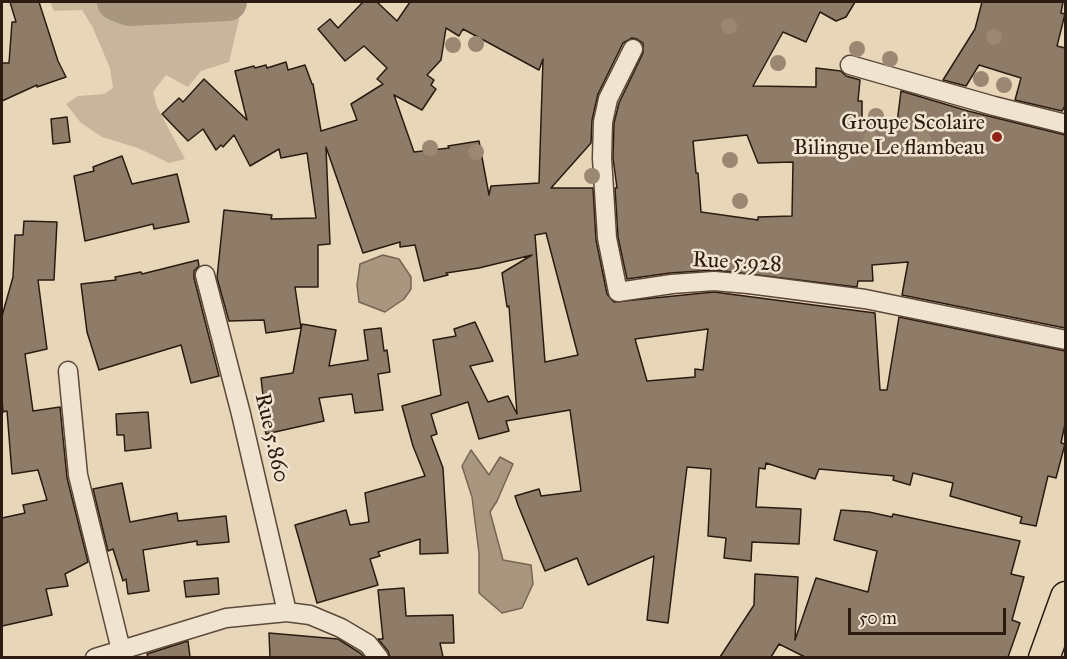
<!DOCTYPE html>
<style>
body{margin:0}
#map{position:relative;width:1067px;height:659px;overflow:hidden;background:#e8d6b8;font-family:"IM FELL Great Primer",serif}
canvas{display:block}
.frame{position:absolute;inset:0;border:3px solid #2d1a11;pointer-events:none}
.scale{position:absolute;left:848px;top:608px;width:158px;height:27px;box-sizing:border-box;border:3px solid #2d1a11;border-top:0;padding-left:8px;font-size:18px;line-height:21px;white-space:nowrap;color:#2d1a11;-webkit-text-stroke:4px #f0e4d1;paint-order:stroke}
</style>
<div id="map">
<canvas width="1067" height="659"></canvas>
<div class="frame"></div>
<div class="scale">50 m</div>
</div>
<script>
const ctx = document.querySelector('canvas').getContext('2d');
ctx.lineJoin = 'round';
function paint(path, color) { ctx.fillStyle = color; ctx.fill(path, 'evenodd'); }
const toPath = rows => new Path2D(rows.map(r => 'M' + r).join(''));
function trace(path, color, width, dash) { ctx.strokeStyle = color; ctx.lineWidth = width; ctx.lineCap = dash ? 'butt' : 'round'; ctx.setLineDash(dash || []); ctx.stroke(path); }
function label(font, color, halo, rows, align = 'center') {
  ctx.font = font + ' "IM FELL Great Primer",serif'; ctx.lineWidth = 5; ctx.setLineDash([]); ctx.textBaseline = 'middle'; ctx.strokeStyle = halo; ctx.fillStyle = color; for (const [text, x, y, turn = 0] of rows) {
    ctx.save(); ctx.translate(x, y); ctx.rotate((+turn || 0) * Math.PI / 180); ctx.textAlign = isNaN(turn) ? turn : align; if (halo) ctx.strokeText(text, 0, 0); ctx.fillText(text, 0, 0); ctx.restore();
  }
}
paint(toPath([
 [50,2,243,2,229,62,201,71,188,87,166,75,153,92,157,107,185,159,169,163,138,148,102,137,81,123,66,104,78,96,104,94,113,88,110,68,92,26,82,10,54,11]
]), '#c8b69c');
const water = toPath([
 [383,255,399,259,411,277,411,289,404,299,385,312,359,302,357,285,360,264,383,255],
 [471,450,489,475,500,457,513,464,497,501,490,512,503,560,531,565,533,584,522,608,502,613,479,593,479,553,472,497,462,466,471,450]
]);
paint(water, '#a8967f');
trace(water, '#776453', 1.5);
trace(toPath([
 [116,2,130,7,228,2]
]), '#a8967f', 38);
const building = toPath([
 [10,2,39,2,58,61,66,77,37,87,37,85,2,101,2,63,9,63,12,22,16,22,10,2],
 [363,2,377,2,397,21,410,2,855,2,846,17,836,21,820,12,806,42,783,32,753,86,816,87,816,68,841,71,846,76,860,80,858,101,862,101,862,123,897,123,901,91,968,111,1065,135,1065,328,902,295,908,262,872,265,873,281,858,281,857,287,715,270,670,273,627,279,618,237,615,188,617,188,613,158,614,123,619,103,643,53,643,43,637,39,632,38,623,43,598,94,592,120,591,143,551,188,593,188,596,240,607,294,614,302,714,292,875,313,880,390,887,390,899,317,1065,351,1065,424,1061,443,1065,444,1056,478,1048,476,1036,526,1020,523,1022,517,950,496,953,483,913,473,910,485,893,480,894,476,819,469,815,479,766,463,765,469,759,468,756,507,801,509,799,544,752,542,751,561,724,558,726,538,708,536,711,469,687,467,668,623,647,620,654,556,588,585,577,558,545,571,518,505,515,496,539,489,541,496,581,491,570,410,506,421,509,431,479,439,468,402,431,414,437,434,431,436,443,468,448,553,420,554,420,539,378,552,380,556,370,559,378,585,317,603,295,525,346,510,350,525,369,522,365,493,425,476,413,446,402,406,441,395,433,340,456,336,454,329,475,322,493,361,470,366,488,402,508,396,517,414,509,306,507,307,502,273,532,255,479,268,446,273,448,275,424,281,415,245,400,247,400,242,363,253,326,147,330,244,318,245,318,287,295,287,301,328,266,333,264,320,229,321,217,278,224,210,272,215,271,219,316,218,307,153,281,158,279,149,250,166,234,135,223,147,221,145,216,150,203,129,188,141,162,114,179,98,183,102,204,79,247,120,235,71,254,66,255,68,266,65,267,68,286,62,288,70,305,65,312,84,313,84,321,131,357,120,351,104,383,84,377,79,387,68,364,46,345,61,318,29,330,19,338,28,363,2],
 [446,28,459,36,463,29,539,70,543,59,539,183,491,186,489,195,479,141,448,146,449,148,414,152,394,95,422,110,436,89,431,85,434,80,427,75,441,60,446,28],
 [747,135,758,163,793,162,792,216,758,217,758,220,701,212,698,173,696,173,693,141,747,135],
 [546,233,578,355,545,362,535,235,546,233],
 [708,329,703,370,695,369,695,377,647,381,635,339,708,329],
 [982,2,1063,2,1061,13,1065,14,1057,46,1065,48,1065,106,1062,111,1015,100,1021,78,979,65,966,86,943,80,975,29,982,2],
 [67,117,70,142,53,144,51,119,67,117],
 [122,156,132,184,177,174,189,222,154,229,153,224,85,241,74,176,94,171,93,167,122,156],
 [24,221,57,222,54,280,38,280,47,349,25,354,33,411,60,407,67,478,88,562,65,574,68,586,46,589,52,615,2,626,2,518,25,513,23,505,47,500,38,470,12,474,7,411,3,412,2,399,2,316,13,277,15,235,23,235,24,221],
 [198,260,199,266,194,271,194,278,219,376,191,383,181,345,99,370,87,332,81,284,116,280,115,277,141,272,142,274,198,260],
 [302,324,336,330,329,366,368,360,364,330,381,328,384,351,387,350,390,372,378,374,383,410,355,413,352,394,319,398,324,421,266,434,262,414,265,413,261,378,293,373,302,324],
 [148,412,151,448,125,451,124,435,117,435,116,414,148,412],
 [122,483,130,522,177,513,178,521,226,516,229,542,197,545,197,541,143,550,149,591,128,594,126,579,123,581,113,549,108,551,93,489,122,483],
 [841,510,869,512,892,517,893,514,1020,541,1011,574,1024,577,1012,620,1020,623,1008,657,805,657,779,644,771,657,720,657,754,605,755,574,798,577,795,640,816,578,868,592,877,551,834,540,841,510],
 [218,578,219,594,186,597,184,581,218,578],
 [404,588,406,616,453,615,454,643,440,643,443,657,390,657,388,651,378,639,383,639,378,590,404,588],
 [269,633,338,639,360,653,364,657,270,657,269,633],
 [188,641,190,657,148,657,147,654,188,641]
]);
paint(building, '#8e7c68');
trace(building, '#2d1a11', 1.5);
const minor = toPath([
 [633,49,608,99,603,122,602,158,607,238,618,292,672,284,714,281,749,284,865,299,1066,340],
 [850,65,994,106,1066,124],
 [205,275,241,414,287,612],
 [68,371,78,475,121,650],
 [95,658,226,618,287,612,310,615,341,628,368,644,379,658]
]);
const trunk = toPath([
 [1044,658,1066,597]
]);
trace(minor, '#5c493b', 21);
trace(trunk, '#2d1a11', 33);
trace(minor, '#f0e4d1', 18);
trace(trunk, '#e8d6b8', 30);
ctx.fillStyle = '#9b8873';
for (const [x, y] of [
 [729,26],
 [994,37],
 [476,44],
 [453,45],
 [857,49],
 [890,59],
 [778,63],
 [981,79],
 [1004,85],
 [876,116],
 [871,139],
 [923,139],
 [430,148],
 [476,152],
 [730,160],
 [592,176],
 [740,201]
]) { ctx.beginPath(); ctx.arc(x, y, 8, 0, 2 * Math.PI); ctx.fill(); }
for (const [x, y, r, color] of [
 [997,137,6,"#8f2418"]
]) { const dot = new Path2D(); dot.arc(x, y, r, 0, 2 * Math.PI); ctx.fillStyle = color; ctx.fill(dot); trace(dot, '#f0e4d1', 2); }
label('22px', '#2d1a11', '#f0e4d1', [
 ["Groupe Scolaire",985,124],
 ["Bilingue Le flambeau",985,149]
], 'right');
label('22px', '#2d1a11', '#f0e4d1', [
 ["Rue 5.928",737,263,3],
 ["Rue 5.860",271,438,77]
]);
</script>
